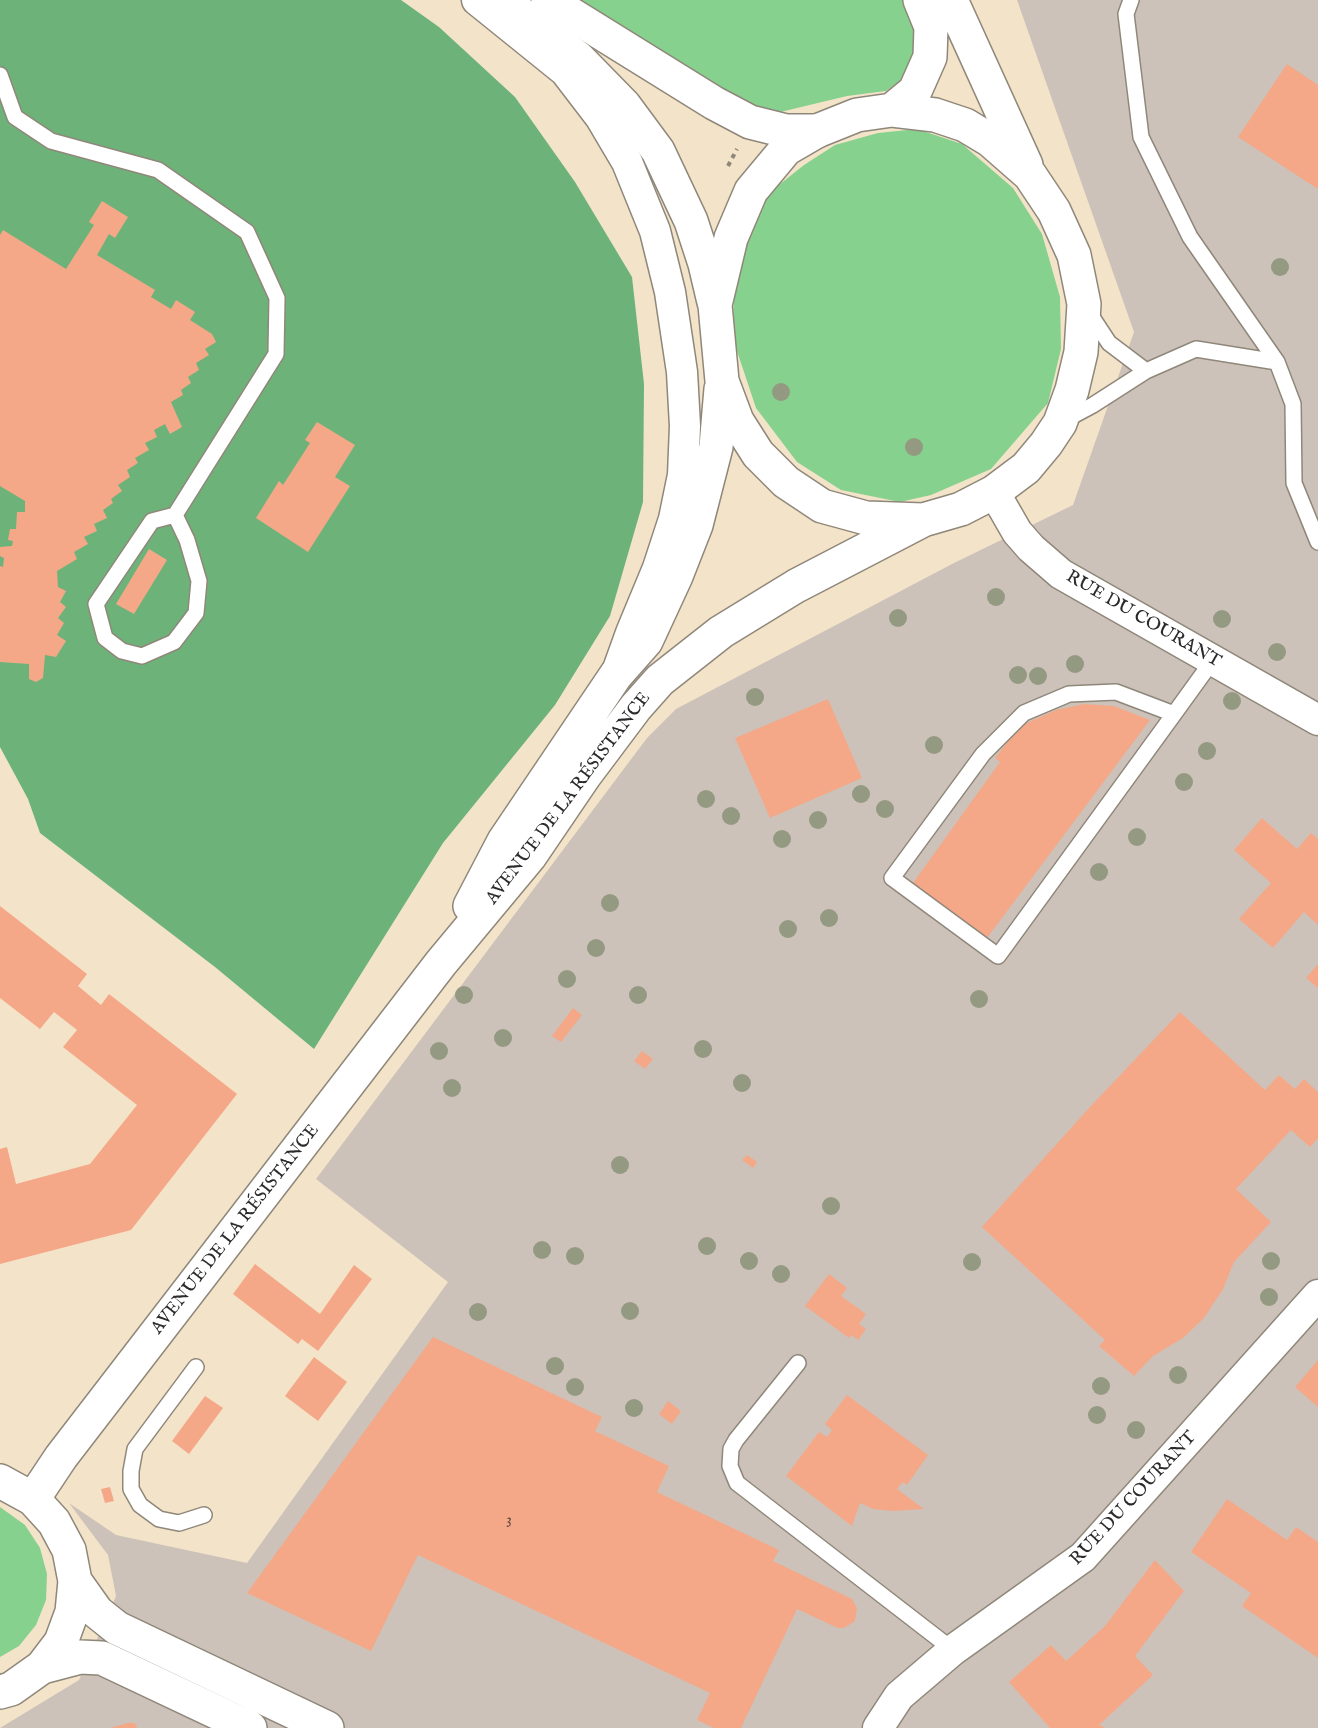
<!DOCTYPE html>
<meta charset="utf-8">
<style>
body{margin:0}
canvas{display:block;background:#f3e3c8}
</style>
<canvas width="1318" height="1728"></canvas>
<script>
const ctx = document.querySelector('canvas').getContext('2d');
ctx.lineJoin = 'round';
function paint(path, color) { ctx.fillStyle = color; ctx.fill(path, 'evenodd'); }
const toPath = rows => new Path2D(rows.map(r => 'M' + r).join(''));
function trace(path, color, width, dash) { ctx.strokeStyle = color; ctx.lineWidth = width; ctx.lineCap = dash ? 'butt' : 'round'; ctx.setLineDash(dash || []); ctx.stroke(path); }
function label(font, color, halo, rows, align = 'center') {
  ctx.font = font + ' "IM FELL English",serif'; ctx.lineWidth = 5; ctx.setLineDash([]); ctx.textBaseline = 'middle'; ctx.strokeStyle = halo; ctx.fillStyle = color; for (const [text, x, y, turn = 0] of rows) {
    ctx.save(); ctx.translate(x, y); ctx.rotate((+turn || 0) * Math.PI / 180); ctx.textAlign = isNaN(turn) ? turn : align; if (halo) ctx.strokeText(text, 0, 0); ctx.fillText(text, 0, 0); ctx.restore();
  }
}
paint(toPath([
 [1017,0,1318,0,1318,1728,0,1728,79,1680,116,1596,108,1555,69,1503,116,1535,247,1563,448,1282,316,1179,647,738,676,709,954,563,1073,505,1134,332]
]), '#cdc2b9');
paint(toPath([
 [571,0,911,0,921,36,908,75,886,91,847,96,772,114,700,78],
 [917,129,962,144,1013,188,1042,234,1060,297,1061,349,1048,403,991,469,931,495,900,502,841,490,797,462,756,408,732,336,735,280,748,235,770,192,804,165,835,145,878,133],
 [0,1507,25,1525,40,1548,47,1574,46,1600,36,1625,19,1646,0,1657]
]), '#87d18e');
paint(toPath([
 [0,0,401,0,439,27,515,97,575,182,632,277,644,384,643,502,610,616,555,705,443,843,314,1049,215,967,40,833,28,799,0,747]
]), '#6db379');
paint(toPath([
 [1287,64,1318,85,1318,189,1238,137],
 [102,201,128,217,115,238,109,234,97,255,155,290,151,297,171,309,176,300,195,312,190,320,212,334,216,342,205,349,209,355,196,363,199,370,188,377,191,383,181,390,183,395,171,402,182,427,170,434,165,424,154,430,157,437,145,443,149,450,135,458,138,463,127,470,130,477,118,485,122,491,111,499,113,503,103,510,107,518,94,524,97,531,84,537,88,544,74,552,77,559,57,571,58,587,66,591,60,602,66,607,58,618,64,623,57,635,66,641,56,657,45,655,43,678,36,682,29,679,29,664,0,662,0,566,3,567,4,558,0,556,0,547,12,546,13,541,8,540,10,529,16,529,17,512,25,512,25,501,0,486,0,235,3,230,66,269,94,225,89,222],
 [317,422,355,445,335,477,350,486,308,552,256,518,279,481,283,485,310,443,305,440],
 [149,549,167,560,134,614,116,604],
 [828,699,862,778,770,818,735,738],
 [1084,704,1114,706,1150,720,987,938,913,883,1000,762,995,758,1020,726,1056,710],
 [1262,818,1297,849,1311,833,1318,839,1318,925,1304,912,1273,948,1239,919,1271,883,1234,850],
 [0,906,87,974,78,986,101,1005,109,994,237,1094,131,1230,0,1264,0,1149,7,1147,16,1184,90,1164,137,1105,63,1047,77,1030,54,1012,40,1029,0,998],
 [1318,964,1318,988,1306,978],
 [573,1008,582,1015,561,1042,552,1036],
 [1180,1012,1265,1090,1279,1075,1295,1089,1304,1079,1318,1092,1318,1138,1310,1147,1291,1130,1236,1189,1271,1222,1234,1262,1223,1289,1204,1318,1183,1338,1153,1356,1134,1376,1099,1346,1105,1340,982,1227,1089,1108],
 [642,1051,653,1059,645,1069,634,1061],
 [747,1155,757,1162,753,1168,742,1160],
 [255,1264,320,1314,354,1265,372,1279,318,1351,302,1339,298,1344,233,1294],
 [829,1274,847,1288,841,1296,866,1314,859,1324,866,1329,858,1340,851,1335,849,1338,805,1306],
 [433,1337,602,1417,595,1431,669,1466,657,1492,779,1550,773,1561,852,1599,857,1608,855,1621,844,1628,838,1628,797,1609,741,1728,714,1728,697,1720,710,1693,418,1555,371,1651,247,1593],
 [314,1357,347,1382,318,1421,285,1396],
 [1318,1360,1318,1407,1295,1387],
 [847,1395,928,1455,907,1485,903,1482,897,1489,924,1509,893,1511,873,1509,860,1503,852,1526,786,1476,819,1432,827,1437,832,1430,825,1424],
 [205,1396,223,1408,189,1454,172,1441],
 [668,1401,681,1411,672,1424,659,1414],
 [110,1487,114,1501,105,1503,101,1489],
 [1227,1499,1287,1540,1296,1527,1318,1542,1318,1658,1242,1606,1251,1593,1191,1552],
 [1155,1560,1184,1591,1135,1656,1153,1675,1099,1725,1106,1728,1050,1728,1009,1682,1051,1645,1066,1661,1105,1626],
 [128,1723,135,1723,137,1728,110,1728]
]), '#f4a888');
const service = toPath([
 [1131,0,1126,14,1141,137,1190,237,1277,362,1293,404,1294,483,1318,542],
 [0,75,15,117,51,141,158,170,247,232,277,298,276,354,175,515,152,521,96,604,105,638,122,651,142,656,174,642,196,613,199,581,187,540,175,515],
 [1088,311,1109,343,1146,371],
 [1065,420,1093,405,1146,371,1196,349,1277,362],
 [1174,714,1116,692,1069,694,1024,713,983,754,892,878,998,956,1174,714,1213,660],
 [798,1363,736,1440,731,1449,730,1466,737,1483,953,1650],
 [196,1367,135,1449,131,1471,131,1489,140,1505,159,1519,179,1523,204,1515]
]);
const minor = toPath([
 [477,0,565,71,601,118,627,162,655,231,670,292,682,372,685,426,683,475,674,519,658,568,631,633,617,672],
 [994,492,1017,532,1031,548,1061,574,1318,720],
 [878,1728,899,1696,953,1650,1083,1557,1318,1295]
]);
const secondary = toPath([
 [503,0,578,58,624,105,658,151,691,221,705,264,714,302],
 [951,0,1026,165],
 [892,110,935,115,965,125,990,140,1030,175,1054,211,1074,255,1084,304,1081,352,1072,390,1060,423,1046,444,1026,468,994,492,961,509,923,520,866,518,822,506,786,482,758,454,737,421,722,381,715,305,731,238,751,191,786,149,817,131,857,115,892,110],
 [892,110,915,91,930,57,931,27,920,0],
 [470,906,504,841,616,675,646,641,676,576,696,525,716,447,721,389],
 [0,1481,33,1499,54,1522,69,1550,75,1581,72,1612,61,1642,42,1667,11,1689,0,1692],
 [33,1499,61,1457,441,963,530,856,585,775,636,707,660,680,721,632,796,586,923,520],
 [75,1581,97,1612,117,1628,327,1728],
 [42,1667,80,1657,102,1658,250,1728]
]);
const motorway = toPath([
 [548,0,714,103,750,122,786,131,817,131]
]);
trace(service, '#8f877a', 18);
trace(minor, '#8f877a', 33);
trace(secondary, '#8f877a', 36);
trace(motorway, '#8f877a', 36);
trace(toPath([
 [728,166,737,149]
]), '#8f877a', 4, [4.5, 4.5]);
trace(service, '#fff', 15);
trace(minor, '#fff', 30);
trace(secondary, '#fff', 33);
trace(motorway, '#fff', 33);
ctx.fillStyle = '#949982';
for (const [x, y] of [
 [1280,267],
 [781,392],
 [914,447],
 [996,597],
 [898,618],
 [1222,619],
 [1277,652],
 [1075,664],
 [1018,675],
 [1038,676],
 [755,697],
 [1232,701],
 [934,745],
 [1207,751],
 [1184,782],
 [861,794],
 [706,799],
 [885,809],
 [731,816],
 [818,820],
 [1137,837],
 [782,839],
 [1099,872],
 [610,903],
 [829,918],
 [788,929],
 [596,948],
 [567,979],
 [464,995],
 [638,995],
 [979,999],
 [503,1038],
 [703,1049],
 [439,1051],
 [742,1083],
 [452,1088],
 [620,1165],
 [831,1206],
 [707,1246],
 [542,1250],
 [575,1256],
 [749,1261],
 [1271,1261],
 [972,1262],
 [781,1274],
 [1269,1297],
 [630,1311],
 [478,1312],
 [555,1366],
 [1178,1375],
 [1101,1386],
 [575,1387],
 [634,1408],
 [1097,1415],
 [1136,1430]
]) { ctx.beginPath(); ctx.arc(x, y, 9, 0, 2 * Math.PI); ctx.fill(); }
label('15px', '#5d4a42', null, [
 ["3",509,1521]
]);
label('18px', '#2b2b2b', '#fff', [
 ["RUE DU COURANT",1143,620,30],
 ["AVENUE DE LA RÉSISTANCE",569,799,-53],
 ["AVENUE DE LA RÉSISTANCE",236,1230,-52],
 ["RUE DU COURANT",1134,1499,-47]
]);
</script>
